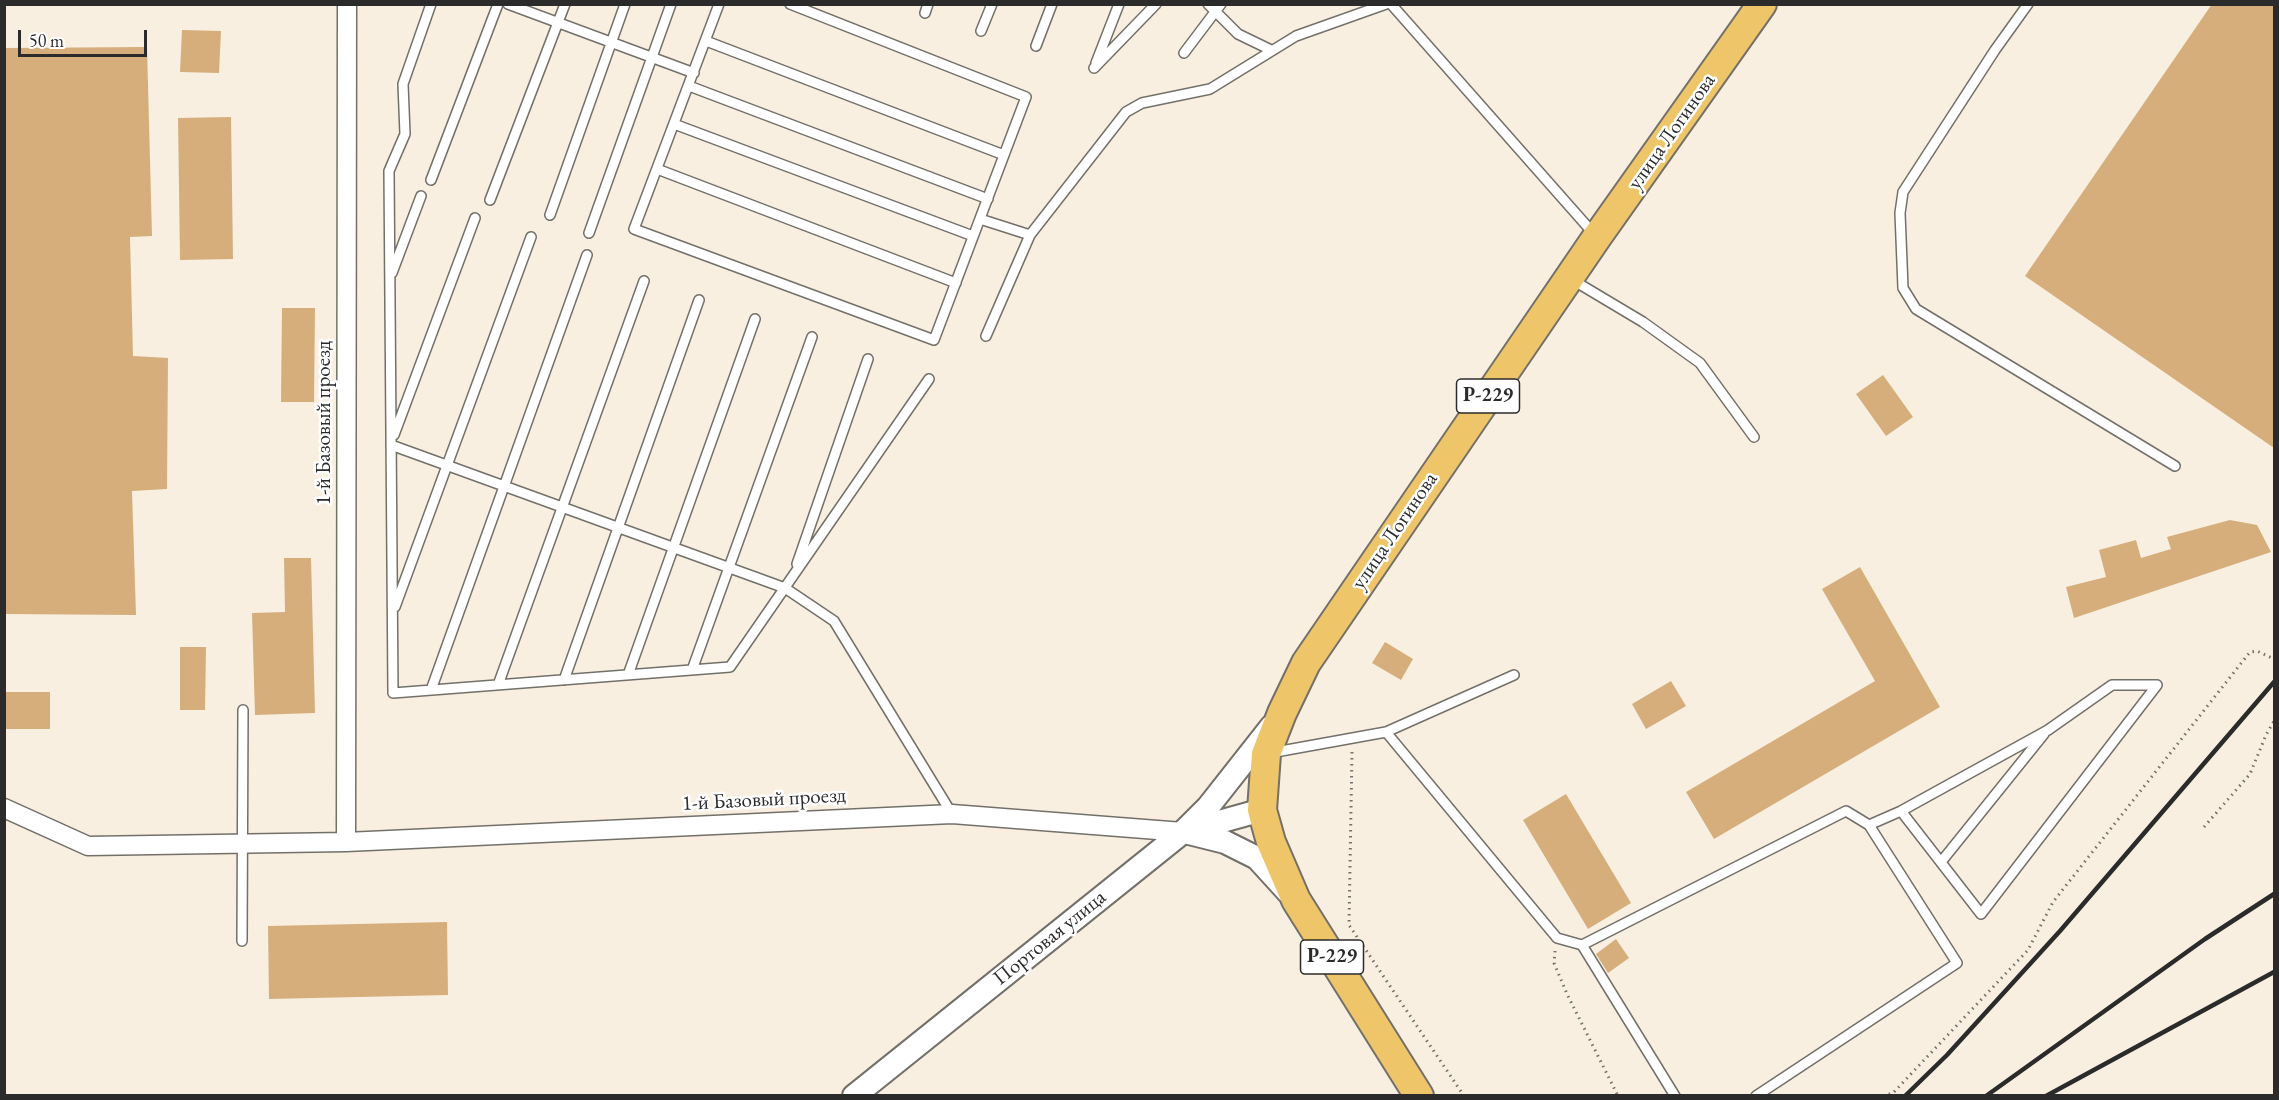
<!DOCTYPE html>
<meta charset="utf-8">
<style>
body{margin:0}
#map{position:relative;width:2279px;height:1100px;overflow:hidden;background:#f9efe0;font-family:"EB Garamond",serif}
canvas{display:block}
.frame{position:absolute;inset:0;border:6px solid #2b2b2b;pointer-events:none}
.scale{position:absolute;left:18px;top:30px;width:129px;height:27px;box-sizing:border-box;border:3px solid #2b2b2b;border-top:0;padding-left:8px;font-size:18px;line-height:21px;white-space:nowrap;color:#2b2b2b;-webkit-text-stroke:4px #fff;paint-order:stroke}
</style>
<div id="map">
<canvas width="2279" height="1100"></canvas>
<div class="frame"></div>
<div class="scale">50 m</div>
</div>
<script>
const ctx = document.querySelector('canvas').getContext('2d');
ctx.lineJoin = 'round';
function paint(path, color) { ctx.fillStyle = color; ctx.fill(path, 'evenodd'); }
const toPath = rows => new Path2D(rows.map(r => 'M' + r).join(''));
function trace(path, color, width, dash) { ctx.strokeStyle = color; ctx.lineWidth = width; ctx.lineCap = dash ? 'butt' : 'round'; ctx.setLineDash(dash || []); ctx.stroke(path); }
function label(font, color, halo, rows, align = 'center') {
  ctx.font = font + ' "EB Garamond",serif'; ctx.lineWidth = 5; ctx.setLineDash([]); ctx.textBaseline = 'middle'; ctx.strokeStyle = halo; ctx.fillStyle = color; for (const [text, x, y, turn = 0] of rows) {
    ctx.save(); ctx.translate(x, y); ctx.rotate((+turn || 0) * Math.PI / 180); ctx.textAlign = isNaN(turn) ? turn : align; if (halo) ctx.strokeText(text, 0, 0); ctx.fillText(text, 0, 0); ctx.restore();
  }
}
paint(toPath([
 [2212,4,2274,4,2274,448,2025,276],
 [182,30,221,31,219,73,180,72],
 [147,47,152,236,130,237,133,356,168,358,167,489,132,491,136,615,4,614,4,48],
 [231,117,233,259,180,260,178,118],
 [282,308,315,308,314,402,281,402],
 [1883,375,1913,417,1886,436,1856,394],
 [2230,520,2257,525,2271,552,2074,618,2066,587,2106,577,2099,550,2136,540,2141,558,2171,549,2167,537],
 [284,558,311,558,315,713,255,715,252,613,285,612],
 [1860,567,1940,707,1714,839,1686,792,1875,681,1822,589],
 [1385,642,1413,659,1401,680,1372,663],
 [180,647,206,647,205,710,180,710],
 [1671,681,1686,706,1646,729,1632,704],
 [4,692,50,692,50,729,4,729],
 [1566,794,1631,903,1588,929,1523,820],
 [447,922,448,995,269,999,268,926],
 [1616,939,1629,958,1608,973,1596,954]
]), '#d5ae7c');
const service = toPath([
 [431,4,403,84,405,134,389,171,393,693,730,667,929,379],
 [508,4,694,73],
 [719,4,634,229,934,340,1026,97,790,4],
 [1208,4,1238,34,1271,50],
 [1391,4,1594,234],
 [2028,4,1995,50,1903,192,1900,213,1903,288,1916,309,2175,466],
 [925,13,928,4],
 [981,31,992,4],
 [706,41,1004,155],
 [1036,46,1052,4],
 [1184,53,1221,4],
 [1096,63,1119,4],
 [1094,68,1156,4],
 [689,86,988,199],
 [674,124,973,236],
 [657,169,956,283],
 [431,180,498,4],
 [490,200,565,4],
 [550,215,625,4],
 [980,219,1030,235],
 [589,233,671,4],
 [392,273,421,196],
 [1571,279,1643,322,1700,363,1754,437],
 [986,336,1030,235,1126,112,1142,103,1210,89,1296,36,1386,4],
 [394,435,475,218],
 [391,445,785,588,834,621,952,814],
 [797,564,868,359],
 [395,607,531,237],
 [692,670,812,337],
 [628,675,755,319],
 [1514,675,1386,732,1557,938,1582,945,1675,1096],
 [564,680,699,300],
 [498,685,644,281],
 [431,690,587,255],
 [1270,753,1386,732],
 [1901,811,2048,730,2112,685,2157,685],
 [1941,862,2044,734],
 [242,941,243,710],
 [1582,945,1846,811,1869,825],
 [1756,1096,1957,963,1869,825,1901,811,1981,914,2157,685]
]);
const minor = toPath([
 [4,808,88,846,346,842,952,814,1183,832],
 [346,842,347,4]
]);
const tertiary = toPath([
 [1184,831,1208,807,1271,727],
 [1185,832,1225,842,1257,858,1288,892],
 [854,1096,1183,832,1262,810]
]);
const primary = toPath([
 [1419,1096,1296,900,1271,842,1262,810,1266,754,1282,713,1306,663,1597,237,1762,4]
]);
trace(service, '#73706a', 12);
trace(minor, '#73706a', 21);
trace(tertiary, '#73706a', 26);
trace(primary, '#73706a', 32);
trace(toPath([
 [1352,752,1349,925,1464,1096],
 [2204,827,2250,774,2266,735,2274,721],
 [1555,951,1554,963,1567,994,1618,1096],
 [1883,1096,1893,1093,2028,950,2053,902,2250,652,2257,651,2274,659]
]), '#73706a', 3, [1.5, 4.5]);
trace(service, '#fff', 9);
trace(minor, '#fff', 18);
trace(tertiary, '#fff', 22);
trace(primary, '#eec569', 28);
trace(toPath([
 [1905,1096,1947,1055,2060,931,2274,682],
 [1986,1096,2205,939,2274,894],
 [2046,1096,2274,972]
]), '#2b2b2b', 4.5);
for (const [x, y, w] of [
 [1488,396,63],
 [1332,957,63]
]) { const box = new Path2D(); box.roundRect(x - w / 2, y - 17, w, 34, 4.5); ctx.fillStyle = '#fff'; ctx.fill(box); trace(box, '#2b2b2b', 1.5); }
label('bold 20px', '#2b2b2b', null, [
 ["Р-229",1488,396],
 ["Р-229",1332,957]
]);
label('21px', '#2b2b2b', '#fff', [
 ["улица Логинова",1672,132,-55],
 ["1-й Базовый проезд",324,423,-90],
 ["улица Логинова",1395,531,-56],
 ["1-й Базовый проезд",764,800,-3],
 ["Портовая улица",1050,938,-39]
]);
</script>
